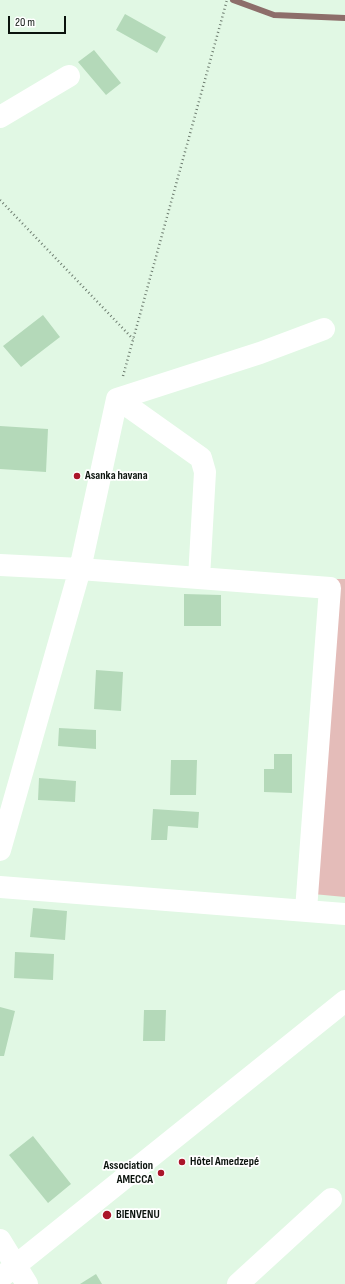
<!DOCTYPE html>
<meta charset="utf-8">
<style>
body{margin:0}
#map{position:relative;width:345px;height:1284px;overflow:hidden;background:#e1f8e4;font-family:"Sofia Sans Condensed",sans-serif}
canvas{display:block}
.scale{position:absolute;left:8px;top:16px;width:58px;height:18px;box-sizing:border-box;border:2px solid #0b130d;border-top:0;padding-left:5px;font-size:12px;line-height:14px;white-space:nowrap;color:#0b130d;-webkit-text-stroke:3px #fff;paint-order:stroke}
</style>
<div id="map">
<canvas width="345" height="1284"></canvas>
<div class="scale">20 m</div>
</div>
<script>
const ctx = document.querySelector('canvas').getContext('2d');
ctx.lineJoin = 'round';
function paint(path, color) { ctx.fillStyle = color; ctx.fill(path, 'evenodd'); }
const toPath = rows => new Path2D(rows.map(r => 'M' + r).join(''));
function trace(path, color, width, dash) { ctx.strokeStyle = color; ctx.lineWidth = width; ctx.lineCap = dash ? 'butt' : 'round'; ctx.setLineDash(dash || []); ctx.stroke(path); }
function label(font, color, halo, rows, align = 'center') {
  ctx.font = font + ' "Sofia Sans Condensed",sans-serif'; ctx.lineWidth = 3.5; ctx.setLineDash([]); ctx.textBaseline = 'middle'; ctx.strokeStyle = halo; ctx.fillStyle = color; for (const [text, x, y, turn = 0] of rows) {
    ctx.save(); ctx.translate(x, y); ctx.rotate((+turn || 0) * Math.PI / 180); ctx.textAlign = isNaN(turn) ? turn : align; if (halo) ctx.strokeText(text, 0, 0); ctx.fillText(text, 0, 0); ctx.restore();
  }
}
paint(toPath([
 [336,579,345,579,345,897,313,894]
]), '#e4bcb9');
trace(toPath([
 [233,0,274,15,345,18]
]), '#8d6e6a', 6);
paint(toPath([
 [125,14,166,37,157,53,116,30],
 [94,50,121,83,106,95,78,62],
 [43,315,60,337,21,367,3,346],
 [0,426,48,429,46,472,0,469],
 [184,594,221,595,221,626,184,626],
 [96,670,123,672,121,711,94,709],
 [59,728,96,730,96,749,58,746],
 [274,754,292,754,292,793,264,792,264,769,274,769],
 [171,760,197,760,196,795,170,795],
 [39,778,76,781,75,802,38,800],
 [153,809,199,812,198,828,168,826,167,840,151,840],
 [33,908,67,911,65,940,30,937],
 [15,952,54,954,53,980,14,978],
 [0,1007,15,1011,4,1056,0,1056],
 [144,1010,166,1010,165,1041,143,1041],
 [33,1136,71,1184,48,1203,9,1155],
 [96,1274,102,1284,80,1284]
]), '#b4d9b9');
trace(toPath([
 [0,200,133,339],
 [123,376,227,0]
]), '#6e7d70', 2.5, [1, 3]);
trace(toPath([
 [0,117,69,76],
 [118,399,201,458,205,472,199,578],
 [0,565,80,569,330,588,306,910],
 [0,850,80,569,117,399,260,353,324,329],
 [0,887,345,914],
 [0,1240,27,1284],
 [0,1278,345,1001],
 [238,1284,331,1199]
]), '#fff', 22);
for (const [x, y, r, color] of [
 [77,476,4,"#aa1529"],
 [182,1162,4,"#aa1529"],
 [161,1173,4,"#aa1529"],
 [107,1215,5,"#aa1529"]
]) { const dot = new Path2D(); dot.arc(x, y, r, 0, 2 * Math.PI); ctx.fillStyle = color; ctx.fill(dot); trace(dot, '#fff', 1.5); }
label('bold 12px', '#0b130d', '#fff', [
 ["Asanka havana",85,476],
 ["Hôtel Amedzepé",190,1162],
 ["Association",153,1166,"right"],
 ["AMECCA",153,1180,"right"],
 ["BIENVENU",116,1215]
], 'left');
</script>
